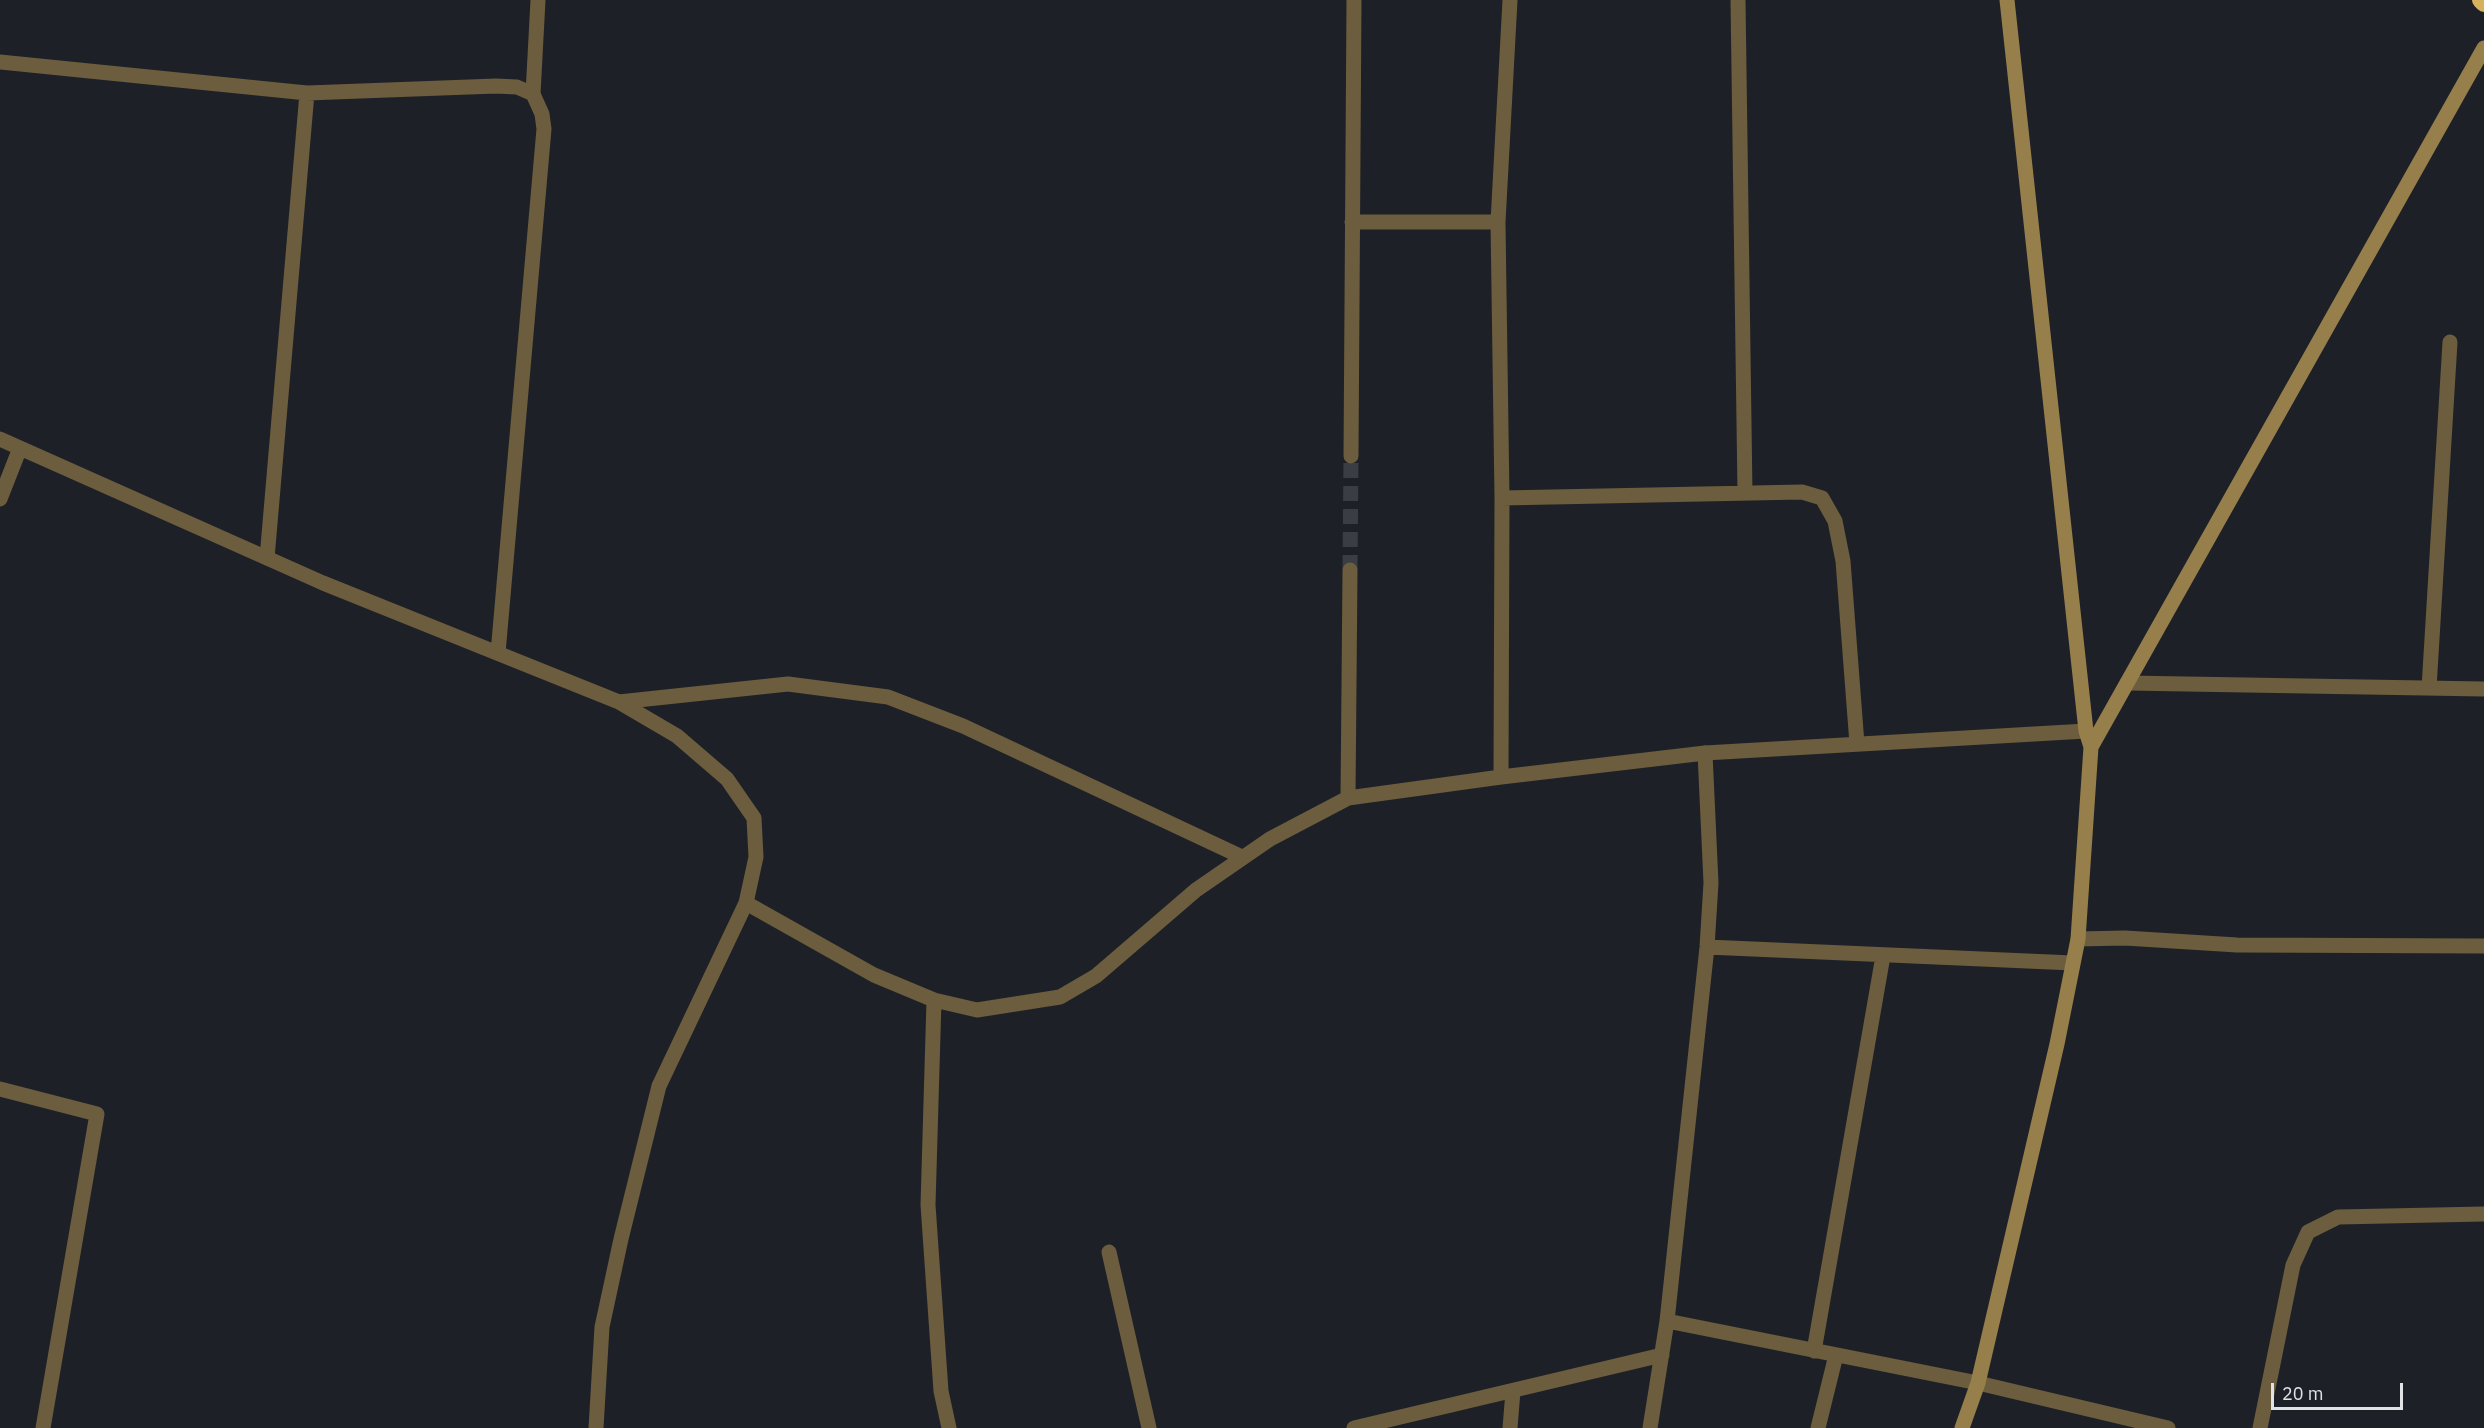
<!DOCTYPE html>
<style>
body{margin:0}
#map{position:relative;width:2484px;height:1428px;overflow:hidden;background:#1e2027;font-family:"IBM Plex Sans",sans-serif}
canvas{display:block}
.scale{position:absolute;left:2271px;top:1383px;width:132px;height:27px;box-sizing:border-box;border:3px solid #e0e2e6;border-top:0;padding-left:8px;font-size:18px;line-height:21px;white-space:nowrap;color:#e0e2e6;-webkit-text-stroke:4px #1e2027;paint-order:stroke}
</style>
<div id="map">
<canvas width="2484" height="1428"></canvas>
<div class="scale">20 m</div>
</div>
<script>
const ctx = document.querySelector('canvas').getContext('2d');
ctx.lineJoin = 'round';
const toPath = rows => new Path2D(rows.map(r => 'M' + r).join(''));
function trace(path, color, width, dash) { ctx.strokeStyle = color; ctx.lineWidth = width; ctx.lineCap = dash ? 'butt' : 'round'; ctx.setLineDash(dash || []); ctx.stroke(path); }
trace(toPath([
 [1350,570,1351,456]
]), '#3b3d44', 15, [15, 8]);
trace(toPath([
 [533,94,538,0],
 [1707,947,2073,963],
 [1109,1252,1149,1428],
 [1667,1321,1978,1383,2168,1428],
 [1814,1351,1883,956],
 [1354,1428,1662,1355],
 [1510,1428,1513,1391],
 [1650,1428,1667,1321,1707,947,1711,883,1705,753],
 [1818,1428,1836,1355],
 [2260,1428,2293,1265,2308,1232,2338,1217,2484,1214]
]), '#6b5d3d', 15);
trace(toPath([
 [1738,0,1745,493],
 [0,62,307,93,496,86,517,87,533,94,542,114,544,129,498,653],
 [1352,222,1498,222],
 [0,439,323,583,619,702,677,736,727,779,754,818,756,857,746,903,659,1086,621,1239,602,1327,596,1428],
 [1351,456,1354,0],
 [1502,498,1802,492,1822,498,1835,521,1843,561,1857,744],
 [0,499,20,448],
 [267,558,307,93],
 [2127,683,2484,689],
 [2429,688,2450,342],
 [619,702,788,684,888,697,963,726,1242,857],
 [1501,777,1502,498,1498,222,1510,0],
 [1348,798,1350,570],
 [746,903,874,975,934,1000,977,1010,1060,997,1096,976,1196,890,1270,839,1348,798,1501,777,1705,753,2086,731],
 [2078,939,2125,938,2237,945,2484,946],
 [934,1000,928,1205,941,1391,949,1428],
 [0,1089,97,1114,43,1428]
]), '#6b5d3d', 15);
trace(toPath([
 [2091,747,2484,48],
 [1962,1428,1978,1383,2057,1044,2078,939,2091,747,2086,731,2007,0]
]), '#967f4b', 15);
trace(toPath([
 [2481,0,2484,3]
]), '#d5b25d', 18);
</script>
